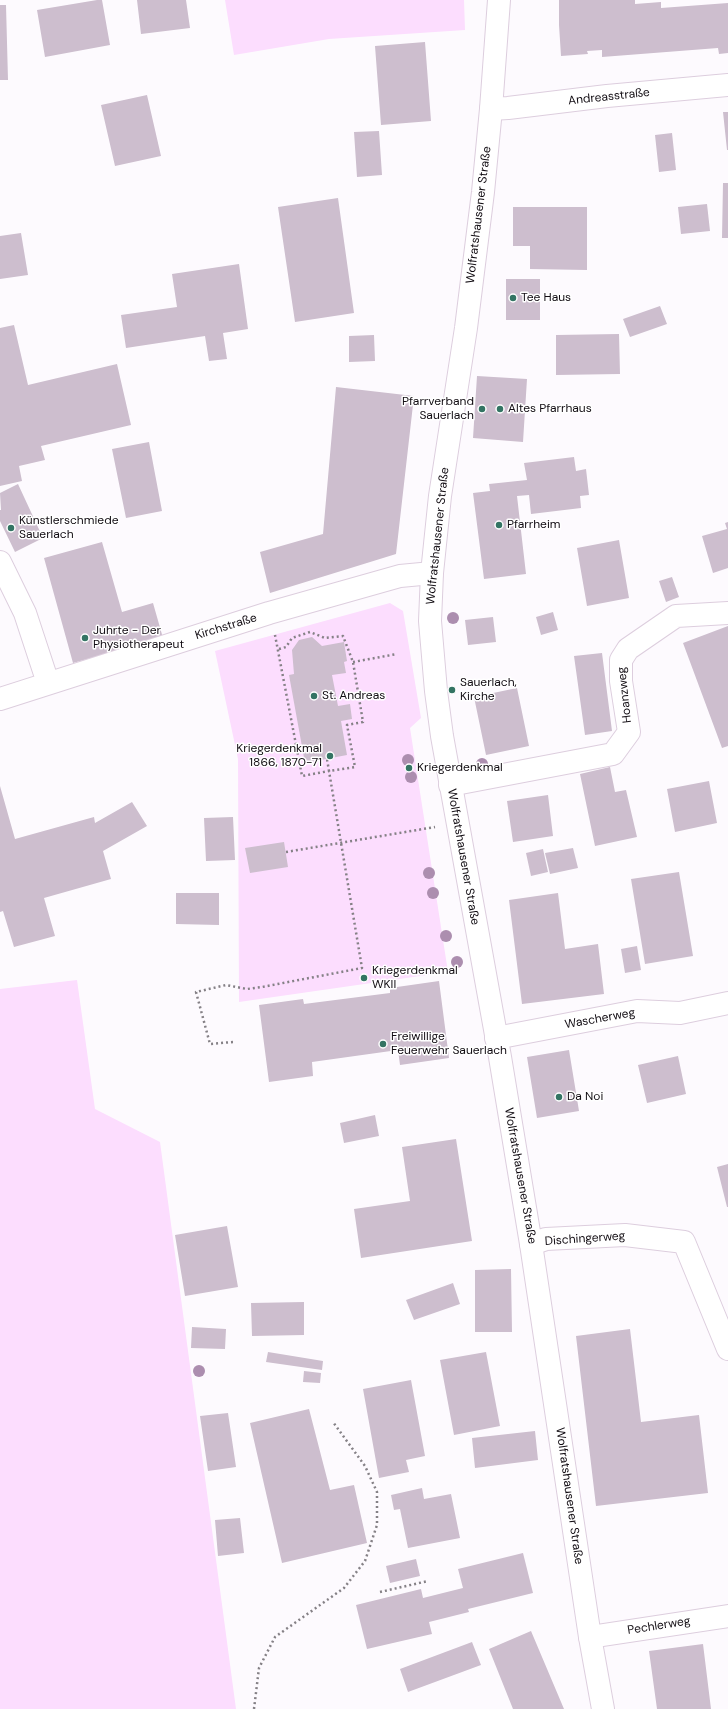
<!DOCTYPE html>
<meta charset="utf-8">
<style>
body{margin:0}
canvas{display:block;background:#fdfafe}
</style>
<canvas width="728" height="1709"></canvas>
<script>
const ctx = document.querySelector('canvas').getContext('2d');
ctx.lineJoin = 'round';
function paint(path, color) { ctx.fillStyle = color; ctx.fill(path, 'evenodd'); }
const toPath = rows => new Path2D(rows.map(r => 'M' + r).join(''));
function trace(path, color, width, dash) { ctx.strokeStyle = color; ctx.lineWidth = width; ctx.lineCap = dash ? 'butt' : 'round'; ctx.setLineDash(dash || []); ctx.stroke(path); }
function label(font, color, halo, rows, align = 'center') {
  ctx.font = font + ' "DM Sans",sans-serif'; ctx.lineWidth = 3; ctx.setLineDash([]); ctx.textBaseline = 'middle'; ctx.strokeStyle = halo; ctx.fillStyle = color; for (const [text, x, y, turn = 0] of rows) {
    ctx.save(); ctx.translate(x, y); ctx.rotate((+turn || 0) * Math.PI / 180); ctx.textAlign = isNaN(turn) ? turn : align; if (halo) ctx.strokeText(text, 0, 0); ctx.fillText(text, 0, 0); ctx.restore();
  }
}
paint(toPath([
 [225,0,464,0,465,30,329,39,234,55],
 [390,603,403,611,421,718,410,728,448,972,239,1002,238,759,215,651],
 [77,980,95,1109,160,1142,236,1709,0,1709,0,989]
]), '#fcddfe');
paint(toPath([
 [97,0,102,0,110,45,45,57,37,10],
 [137,0,186,0,190,28,141,34],
 [559,0,635,0,635,4,661,2,661,8,728,3,728,53,719,54,718,48,602,57,602,50,587,51,588,54,561,56,559,25],
 [0,5,6,5,8,80,0,80],
 [425,42,431,121,381,125,375,46],
 [147,95,161,156,115,166,101,105],
 [723,112,728,112,728,150,727,150],
 [379,131,382,175,357,177,354,132],
 [672,133,676,170,659,172,655,135],
 [723,183,728,183,728,238,722,238],
 [338,198,354,313,295,322,278,207],
 [707,204,710,231,681,234,678,207],
 [513,207,587,207,587,270,530,269,530,246,513,246],
 [21,233,28,275,0,279,0,236],
 [239,264,248,329,223,333,227,359,209,361,205,336,126,348,121,315,177,307,172,274],
 [506,279,540,279,540,320,506,320],
 [660,306,667,324,630,337,623,319],
 [14,325,28,385,117,364,131,425,41,446,45,460,19,466,22,481,0,486,0,328],
 [619,334,620,374,556,375,556,335],
 [374,335,375,361,349,362,349,336],
 [477,376,527,379,523,442,473,438],
 [336,387,414,396,396,554,270,593,260,552,323,534],
 [149,442,162,511,126,518,112,449],
 [574,457,576,471,586,469,589,495,580,496,581,508,531,514,529,495,517,496,526,574,484,579,473,493,490,491,489,484,527,480,524,463],
 [18,484,43,538,15,552,0,521,0,510,1,510,0,493],
 [728,522,728,568,713,573,702,536,727,529,725,523],
 [619,540,629,598,587,606,577,548],
 [102,542,122,612,153,603,163,638,73,663,44,558],
 [672,577,679,597,666,602,659,581],
 [553,612,558,630,541,635,536,617],
 [493,617,496,642,468,645,465,620],
 [728,626,728,746,722,748,683,643],
 [312,637,322,646,344,642,347,661,344,662,346,673,332,675,338,706,350,704,352,719,341,721,347,755,305,763,289,675,294,674,292,650,299,640],
 [602,653,612,731,585,735,574,656],
 [517,688,529,746,486,755,474,697],
 [610,767,615,792,626,790,637,837,595,846,580,774],
 [709,781,717,823,675,832,667,789],
 [0,786,15,839,94,817,95,823,132,802,147,826,103,851,111,879,44,898,55,936,14,947,3,911,0,912],
 [548,795,553,836,513,842,507,801],
 [233,817,235,860,206,861,204,818],
 [284,842,288,867,250,873,245,848],
 [573,848,578,868,550,874,545,853],
 [543,849,548,872,531,876,526,853],
 [679,872,693,956,645,964,631,879],
 [176,893,219,893,219,925,176,924],
 [558,893,565,949,598,944,604,994,522,1004,509,900],
 [637,946,641,970,625,973,621,949],
 [439,981,449,1058,400,1065,398,1050,312,1062,313,1076,269,1082,259,1005,303,999,304,1004,390,993,390,988],
 [569,1050,579,1111,537,1118,527,1057],
 [678,1056,686,1094,647,1103,638,1065],
 [375,1115,379,1136,344,1143,340,1123],
 [456,1139,472,1241,361,1258,354,1209,410,1201,402,1147],
 [728,1164,728,1207,727,1207,717,1167],
 [227,1226,238,1287,185,1296,175,1235],
 [511,1269,512,1332,475,1332,475,1270],
 [453,1283,460,1304,414,1320,406,1300],
 [304,1302,304,1335,252,1336,251,1303],
 [192,1327,226,1329,225,1349,191,1348],
 [630,1329,641,1422,699,1415,708,1493,596,1506,576,1336],
 [268,1352,323,1361,322,1370,266,1362],
 [486,1352,500,1426,454,1435,440,1360],
 [304,1371,321,1373,320,1383,303,1382],
 [411,1380,425,1456,406,1460,409,1472,379,1478,363,1389],
 [309,1409,330,1490,354,1485,367,1543,282,1563,250,1423],
 [228,1413,236,1467,208,1471,200,1416],
 [535,1431,538,1460,475,1468,472,1438],
 [422,1488,424,1499,451,1494,460,1538,408,1548,400,1509,394,1510,391,1495],
 [240,1518,244,1553,218,1556,215,1520],
 [523,1553,533,1593,468,1609,469,1612,429,1622,432,1634,367,1649,356,1605,421,1589,423,1598,463,1588,458,1569],
 [416,1559,420,1576,390,1583,386,1566],
 [531,1631,564,1709,513,1709,489,1649],
 [472,1642,481,1665,408,1692,400,1669],
 [703,1644,711,1709,657,1709,649,1651]
]), '#cdbece');
const minor = toPath([
 [491,109,508,108,607,96,728,85],
 [0,562,25,613,48,683],
 [0,699,269,613,400,576,432,573],
 [450,785,613,754,629,732,621,681,621,660,628,649,676,616,728,613],
 [496,1038,637,1011,680,1013,728,1003],
 [531,1244,546,1239,625,1235,684,1242,728,1349],
 [590,1637,728,1616]
]);
const major = toPath([
 [499,0,491,109,483,192,466,328,440,496,432,573,430,621,436,691,442,736,500,1057,531,1244,590,1637,603,1709]
]);
trace(minor, '#ddcede', 24);
trace(major, '#ddcede', 24);
trace(toPath([
 [279,649,286,647,292,638,310,632,325,638,343,636,353,662,363,722,347,725,355,767,329,771,327,759],
 [353,662,397,654],
 [286,852,435,827],
 [233,1042,210,1044,196,992,226,985,247,989,262,987,362,968,329,771,302,776,275,635],
 [380,1592,428,1581],
 [254,1709,259,1668,275,1637,344,1588,365,1561,377,1525,377,1492,365,1466,333,1422]
]), '#858186', 2.5, [2, 3]);
trace(minor, '#fff', 22);
trace(major, '#fff', 22);
ctx.fillStyle = '#ac8eaf';
for (const [x, y] of [
 [453,618],
 [408,760],
 [482,764],
 [411,777],
 [429,873],
 [433,893],
 [446,936],
 [457,962],
 [199,1371]
]) { ctx.beginPath(); ctx.arc(x, y, 6, 0, 2 * Math.PI); ctx.fill(); }
for (const [x, y, r, color] of [
 [513,298,4,"#337463"],
 [482,409,4,"#337463"],
 [500,409,4,"#337463"],
 [499,525,4,"#337463"],
 [11,528,4,"#337463"],
 [85,638,4,"#337463"],
 [452,690,4,"#337463"],
 [314,696,4,"#337463"],
 [330,756,4,"#337463"],
 [409,768,4,"#337463"],
 [364,978,4,"#337463"],
 [383,1044,4,"#337463"],
 [559,1097,4,"#337463"]
]) { const dot = new Path2D(); dot.arc(x, y, r, 0, 2 * Math.PI); ctx.fillStyle = color; ctx.fill(dot); trace(dot, '#fff', 1.5); }
label('12px', '#110c12', '#fff', [
 ["Andreasstraße",609,97,-6],
 ["Wolfratshausener Straße",479,215,-83],
 ["Wolfratshausener Straße",438,536,-84],
 ["Kirchstraße",226,627,-17],
 ["Hoanzweg",625,695,-96],
 ["Wolfratshausener Straße",463,857,80],
 ["Wascherweg",600,1019,-10],
 ["Wolfratshausener Straße",520,1176,80],
 ["Dischingerweg",585,1239,-4],
 ["Wolfratshausener Straße",569,1496,82],
 ["Pechlerweg",659,1626,-9]
]);
label('12px', '#110c12', '#fff', [
 ["Tee Haus",521,298],
 ["Pfarrverband",474,402,"right"],
 ["Sauerlach",474,416,"right"],
 ["Altes Pfarrhaus",508,409],
 ["Künstlerschmiede",19,521],
 ["Sauerlach",19,535],
 ["Pfarrheim",507,525],
 ["Juhrte - Der",93,631],
 ["Physiotherapeut",93,645],
 ["Sauerlach,",460,683],
 ["Kirche",460,697],
 ["St. Andreas",322,696],
 ["Kriegerdenkmal",322,749,"right"],
 ["1866, 1870-71",322,763,"right"],
 ["Kriegerdenkmal",417,768],
 ["Kriegerdenkmal",372,971],
 ["WKII",372,985],
 ["Freiwillige",391,1037],
 ["Feuerwehr Sauerlach",391,1051],
 ["Da Noi",567,1097]
], 'left');
</script>
